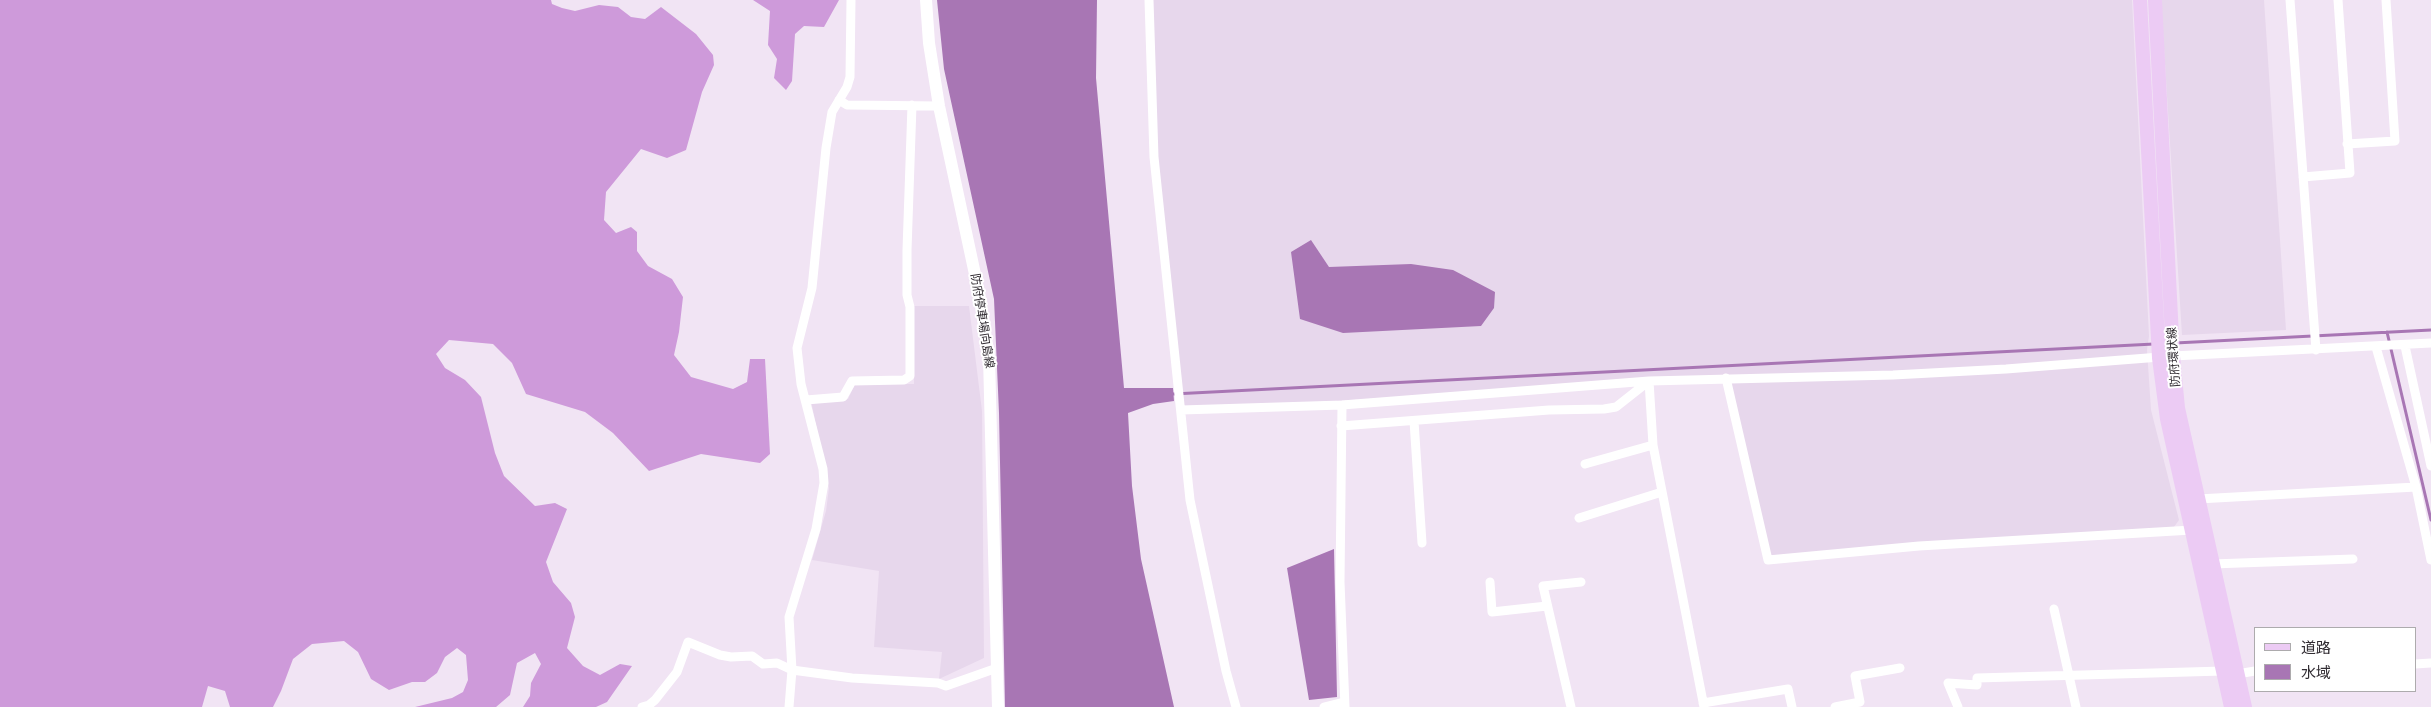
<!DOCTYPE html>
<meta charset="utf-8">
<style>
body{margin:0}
#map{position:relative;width:2431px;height:707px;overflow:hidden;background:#f1e4f4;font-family:"Work Sans","Noto Sans JP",sans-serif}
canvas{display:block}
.legend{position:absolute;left:2254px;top:627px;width:162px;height:65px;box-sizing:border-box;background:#fff;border:1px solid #adabad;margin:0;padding:6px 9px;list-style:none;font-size:15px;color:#322d33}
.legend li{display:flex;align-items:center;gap:10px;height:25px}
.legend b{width:25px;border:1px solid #adabad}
</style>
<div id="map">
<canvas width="2431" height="707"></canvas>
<ul class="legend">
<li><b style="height:6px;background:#eccbf4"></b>道路</li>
<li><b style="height:14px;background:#a876b4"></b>水域</li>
</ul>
</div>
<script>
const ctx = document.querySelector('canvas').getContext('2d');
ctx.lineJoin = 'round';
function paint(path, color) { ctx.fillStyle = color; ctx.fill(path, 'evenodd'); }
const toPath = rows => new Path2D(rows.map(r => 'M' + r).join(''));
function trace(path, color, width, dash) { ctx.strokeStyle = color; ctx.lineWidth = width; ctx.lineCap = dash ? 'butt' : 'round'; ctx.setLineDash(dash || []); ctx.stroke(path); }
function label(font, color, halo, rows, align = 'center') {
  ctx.font = font + ' "Work Sans","Noto Sans JP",sans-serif'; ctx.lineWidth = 4; ctx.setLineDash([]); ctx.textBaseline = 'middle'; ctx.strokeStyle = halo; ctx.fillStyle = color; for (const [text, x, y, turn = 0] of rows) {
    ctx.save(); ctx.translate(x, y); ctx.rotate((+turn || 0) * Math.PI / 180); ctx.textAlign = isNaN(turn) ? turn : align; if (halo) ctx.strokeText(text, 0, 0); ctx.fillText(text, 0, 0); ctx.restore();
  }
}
paint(toPath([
 [1149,0,2132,0,2149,336,2147,350,2151,410,2179,520,2174,527,1768,560,1726,378,1181,410,1154,157],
 [2161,0,2264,0,2286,330,2182,335],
 [914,306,969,306,982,411,984,658,939,679,942,652,874,647,879,571,812,560,826,511,829,488,811,401,848,399,855,384,914,384]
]), '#e7d7ec');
paint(toPath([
 [0,0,551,0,552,4,562,8,575,11,599,5,618,7,631,17,645,19,661,7,696,34,713,55,714,65,702,92,686,150,667,158,641,149,606,192,604,220,616,233,631,227,637,232,637,251,648,266,672,279,683,297,679,332,674,355,691,377,733,389,747,382,750,359,765,359,770,454,760,463,701,454,649,471,613,433,585,412,526,394,512,363,493,344,449,340,436,354,445,368,465,380,481,397,495,453,504,476,535,506,555,503,567,509,546,562,553,582,571,603,575,617,567,648,583,666,600,675,620,664,632,666,607,702,596,707,523,707,530,696,531,683,541,664,535,653,517,663,510,695,496,707,415,707,452,698,463,692,468,680,466,655,457,648,445,657,437,673,425,682,412,682,389,690,371,679,358,652,344,641,312,644,293,659,281,691,273,707,230,707,225,691,208,686,202,707,0,707],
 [753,0,839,0,824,27,804,26,795,34,792,81,786,90,774,78,777,59,768,45,770,11]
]), '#ce9ada');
paint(toPath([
 [937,0,1097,0,1096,78,1124,388,1173,388,1174,401,1153,404,1128,413,1132,486,1141,559,1174,707,1005,707,999,413,994,299,944,69],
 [1311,240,1329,267,1411,264,1453,270,1495,292,1494,308,1481,326,1343,333,1300,319,1291,252],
 [1334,549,1337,697,1309,700,1287,568]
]), '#a876b4');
trace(toPath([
 [2387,332,2431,520],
 [2175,343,2431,330],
 [1173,394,2154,344]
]), '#a876b4', 3);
trace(toPath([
 [1149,0,1154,157,1190,500,1226,671,1236,707],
 [2290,0,2316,350],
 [839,100,847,105,939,106],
 [2347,144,2395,141,2386,0],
 [2303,177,2350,173,2338,0],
 [2405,346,2431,466],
 [2376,347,2416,487,2431,560],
 [1726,378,1768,560,1919,546,2192,530],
 [1649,381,1653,445,1704,707],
 [806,400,843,397,852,381,904,380,910,376,910,307,907,295,907,250,912,105],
 [1342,405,1340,582,1345,707],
 [1181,410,1342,405,1649,381,1893,375,2006,369,2173,356,2431,343],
 [1414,421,1422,543],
 [1341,426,1549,410,1604,409,1616,407,1649,381],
 [1585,464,1653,445],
 [2198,499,2416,487],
 [1579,518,1662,492],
 [2212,564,2353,559],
 [1490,582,1492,612,1547,606],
 [2054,609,2076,707],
 [2415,664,2431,663],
 [2237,674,2255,671],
 [1703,703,1788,689,1792,707],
 [642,707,649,705,655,700,677,672,688,642,720,655,731,657,752,656,763,664,777,663,792,670,852,678,938,683,946,686,997,668],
 [789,707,792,670,789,617,816,529,824,483,823,469,801,384,797,348,812,288,826,148,832,112,847,87,850,77,851,0],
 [1324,707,1344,702],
 [1571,707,1543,586,1581,582],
 [1835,707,1860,702,1855,676,1900,668],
 [1958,707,1948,683,1977,685,1977,678,2223,671]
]), '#fff', 9);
trace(toPath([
 [926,0,929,43,939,106,979,293,989,357,998,707]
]), '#fff', 12);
trace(toPath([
 [2140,0,2159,358,2167,419,2231,707],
 [2155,0,2173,356,2178,408,2245,707]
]), '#eccbf4', 14);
label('12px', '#322d33', '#fff', [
 ["防府停車場向島線",982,321,81],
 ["防府環状線",2174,357,-94]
]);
</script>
